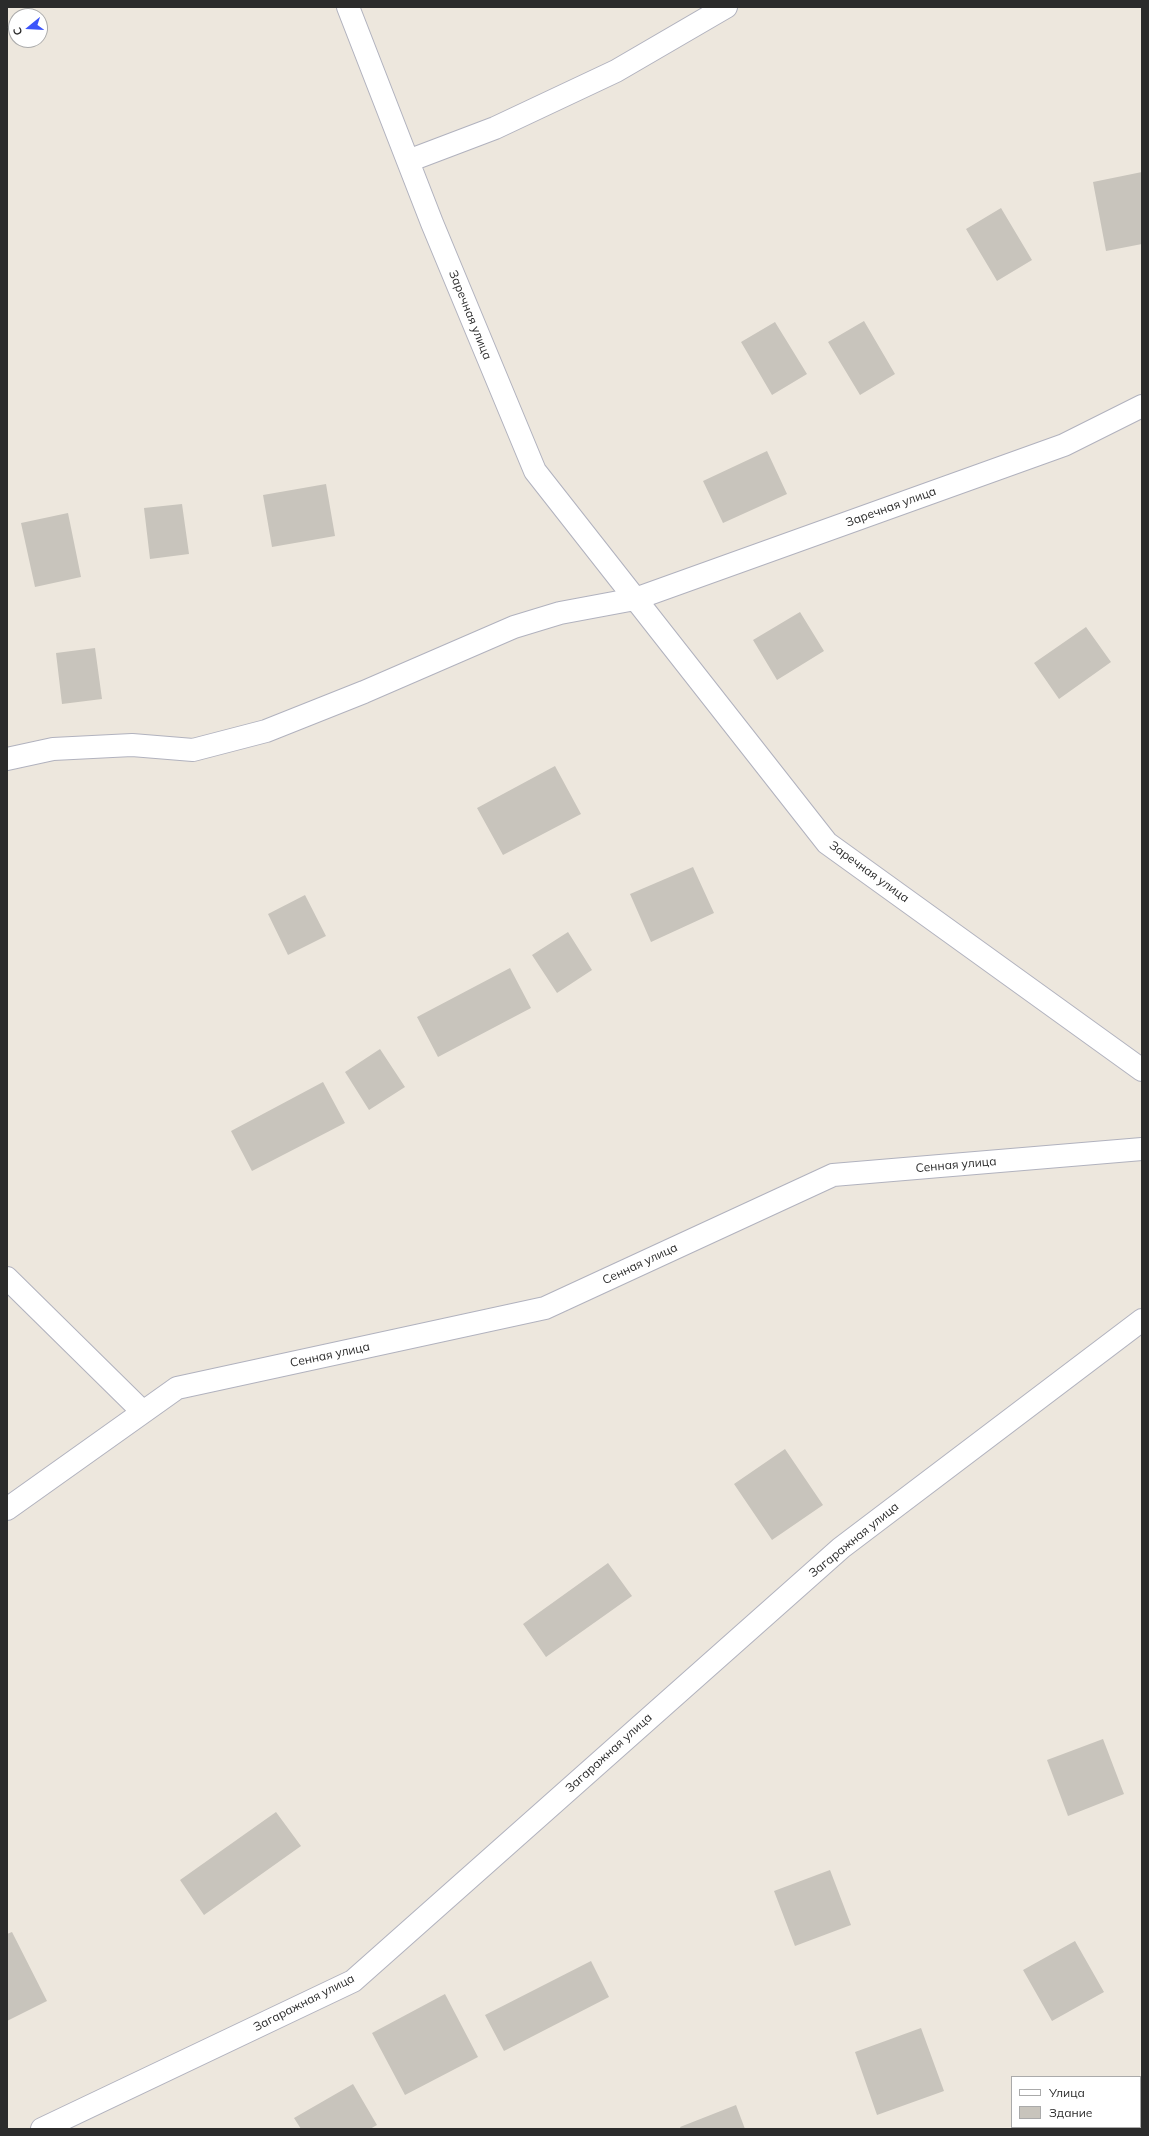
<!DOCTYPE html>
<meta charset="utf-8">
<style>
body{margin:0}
#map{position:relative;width:1149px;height:2136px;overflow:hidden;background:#ede7dd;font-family:Mulish,sans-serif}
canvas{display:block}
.frame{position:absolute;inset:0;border:8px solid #2b2b2b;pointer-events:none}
.legend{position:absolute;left:1011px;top:2076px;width:130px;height:52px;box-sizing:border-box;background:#fff;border:1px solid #aaa;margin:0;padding:5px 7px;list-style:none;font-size:12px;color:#2b2b2b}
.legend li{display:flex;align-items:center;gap:8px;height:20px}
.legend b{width:20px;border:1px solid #aaa}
.north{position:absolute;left:8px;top:8px;width:40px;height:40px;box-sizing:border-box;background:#fff;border:1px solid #aaa;border-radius:50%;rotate:252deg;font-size:11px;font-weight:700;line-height:16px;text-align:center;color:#2b2b2b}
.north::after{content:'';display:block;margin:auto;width:14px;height:18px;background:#3c54fa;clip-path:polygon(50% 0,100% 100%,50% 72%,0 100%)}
</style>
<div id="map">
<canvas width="1149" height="2136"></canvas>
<div class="frame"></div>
<ul class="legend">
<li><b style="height:5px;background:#fff"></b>Улица</li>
<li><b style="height:11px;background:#c8c4bc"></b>Здание</li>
</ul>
<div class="north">С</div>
</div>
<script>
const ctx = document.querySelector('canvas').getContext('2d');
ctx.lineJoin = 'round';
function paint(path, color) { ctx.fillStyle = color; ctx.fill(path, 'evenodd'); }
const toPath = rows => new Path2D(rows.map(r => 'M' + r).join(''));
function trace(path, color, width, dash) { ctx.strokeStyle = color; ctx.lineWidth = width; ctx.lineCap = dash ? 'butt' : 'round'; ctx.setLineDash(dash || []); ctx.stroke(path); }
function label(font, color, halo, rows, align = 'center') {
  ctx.font = font + ' Mulish,sans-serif'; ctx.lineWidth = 4; ctx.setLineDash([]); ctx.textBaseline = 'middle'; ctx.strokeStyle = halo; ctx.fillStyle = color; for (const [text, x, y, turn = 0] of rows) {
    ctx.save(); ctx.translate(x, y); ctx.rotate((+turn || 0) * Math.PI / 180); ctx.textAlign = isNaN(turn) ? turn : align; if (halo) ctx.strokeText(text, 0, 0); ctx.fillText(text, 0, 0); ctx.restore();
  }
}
paint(toPath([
 [1142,172,1142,244,1106,251,1093,182],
 [1001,208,1032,260,997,281,966,229],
 [864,321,895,374,860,395,828,342],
 [775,322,807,374,772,395,741,342],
 [767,451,787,494,723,523,703,481],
 [326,484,335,536,272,547,263,495],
 [182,504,189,554,150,559,144,508],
 [68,513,81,577,35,587,21,523],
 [800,612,824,651,777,680,753,640],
 [1086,627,1111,662,1059,699,1034,663],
 [95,648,102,699,62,704,56,653],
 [555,766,581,814,503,855,477,808],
 [693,867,714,913,651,942,630,894],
 [305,895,326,936,288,955,268,914],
 [568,932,592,970,557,993,532,955],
 [510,968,531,1008,438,1057,417,1017],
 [380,1049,405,1087,369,1110,345,1072],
 [323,1082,345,1123,252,1171,231,1131],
 [785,1449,823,1505,772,1540,734,1484],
 [608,1563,632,1596,546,1657,523,1624],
 [1103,1739,1124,1794,1068,1816,1047,1760],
 [276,1812,301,1846,204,1915,180,1880],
 [830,1870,851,1925,795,1946,774,1891],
 [12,1932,47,2001,7,2021,7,1934],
 [1075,1941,1104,1992,1052,2021,1023,1970],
 [591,1961,609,1997,504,2051,485,2015],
 [445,1994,478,2057,405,2095,372,2033],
 [921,2028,944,2091,877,2115,855,2052],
 [353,2084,377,2125,370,2129,301,2129,294,2118],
 [736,2105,745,2129,681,2129,680,2127]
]), '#c8c4bc');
const minor = toPath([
 [348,7,432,223,535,471,827,843,1142,1070],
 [408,161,495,128,616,71,726,7],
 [7,759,53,749,132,745,193,750,266,731,364,692,514,627,560,613,635,599,1064,445,1142,406],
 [7,1278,143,1412],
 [7,1509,177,1388,545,1308,833,1175,1142,1149],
 [42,2129,353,1981,841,1548,1142,1320]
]);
trace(minor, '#b1b2be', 24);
trace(minor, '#fff', 22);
label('12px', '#2b2b2b', '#fff', [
 ["Заречная улица",470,315,68],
 ["Заречная улица",891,507,-20],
 ["Заречная улица",869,872,36],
 ["Сенная улица",956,1165,-5],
 ["Сенная улица",640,1264,-25],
 ["Сенная улица",330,1355,-12],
 ["Загаражная улица",854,1540,-39],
 ["Загаражная улица",609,1753,-42],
 ["Загаражная улица",304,2003,-27]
]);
</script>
